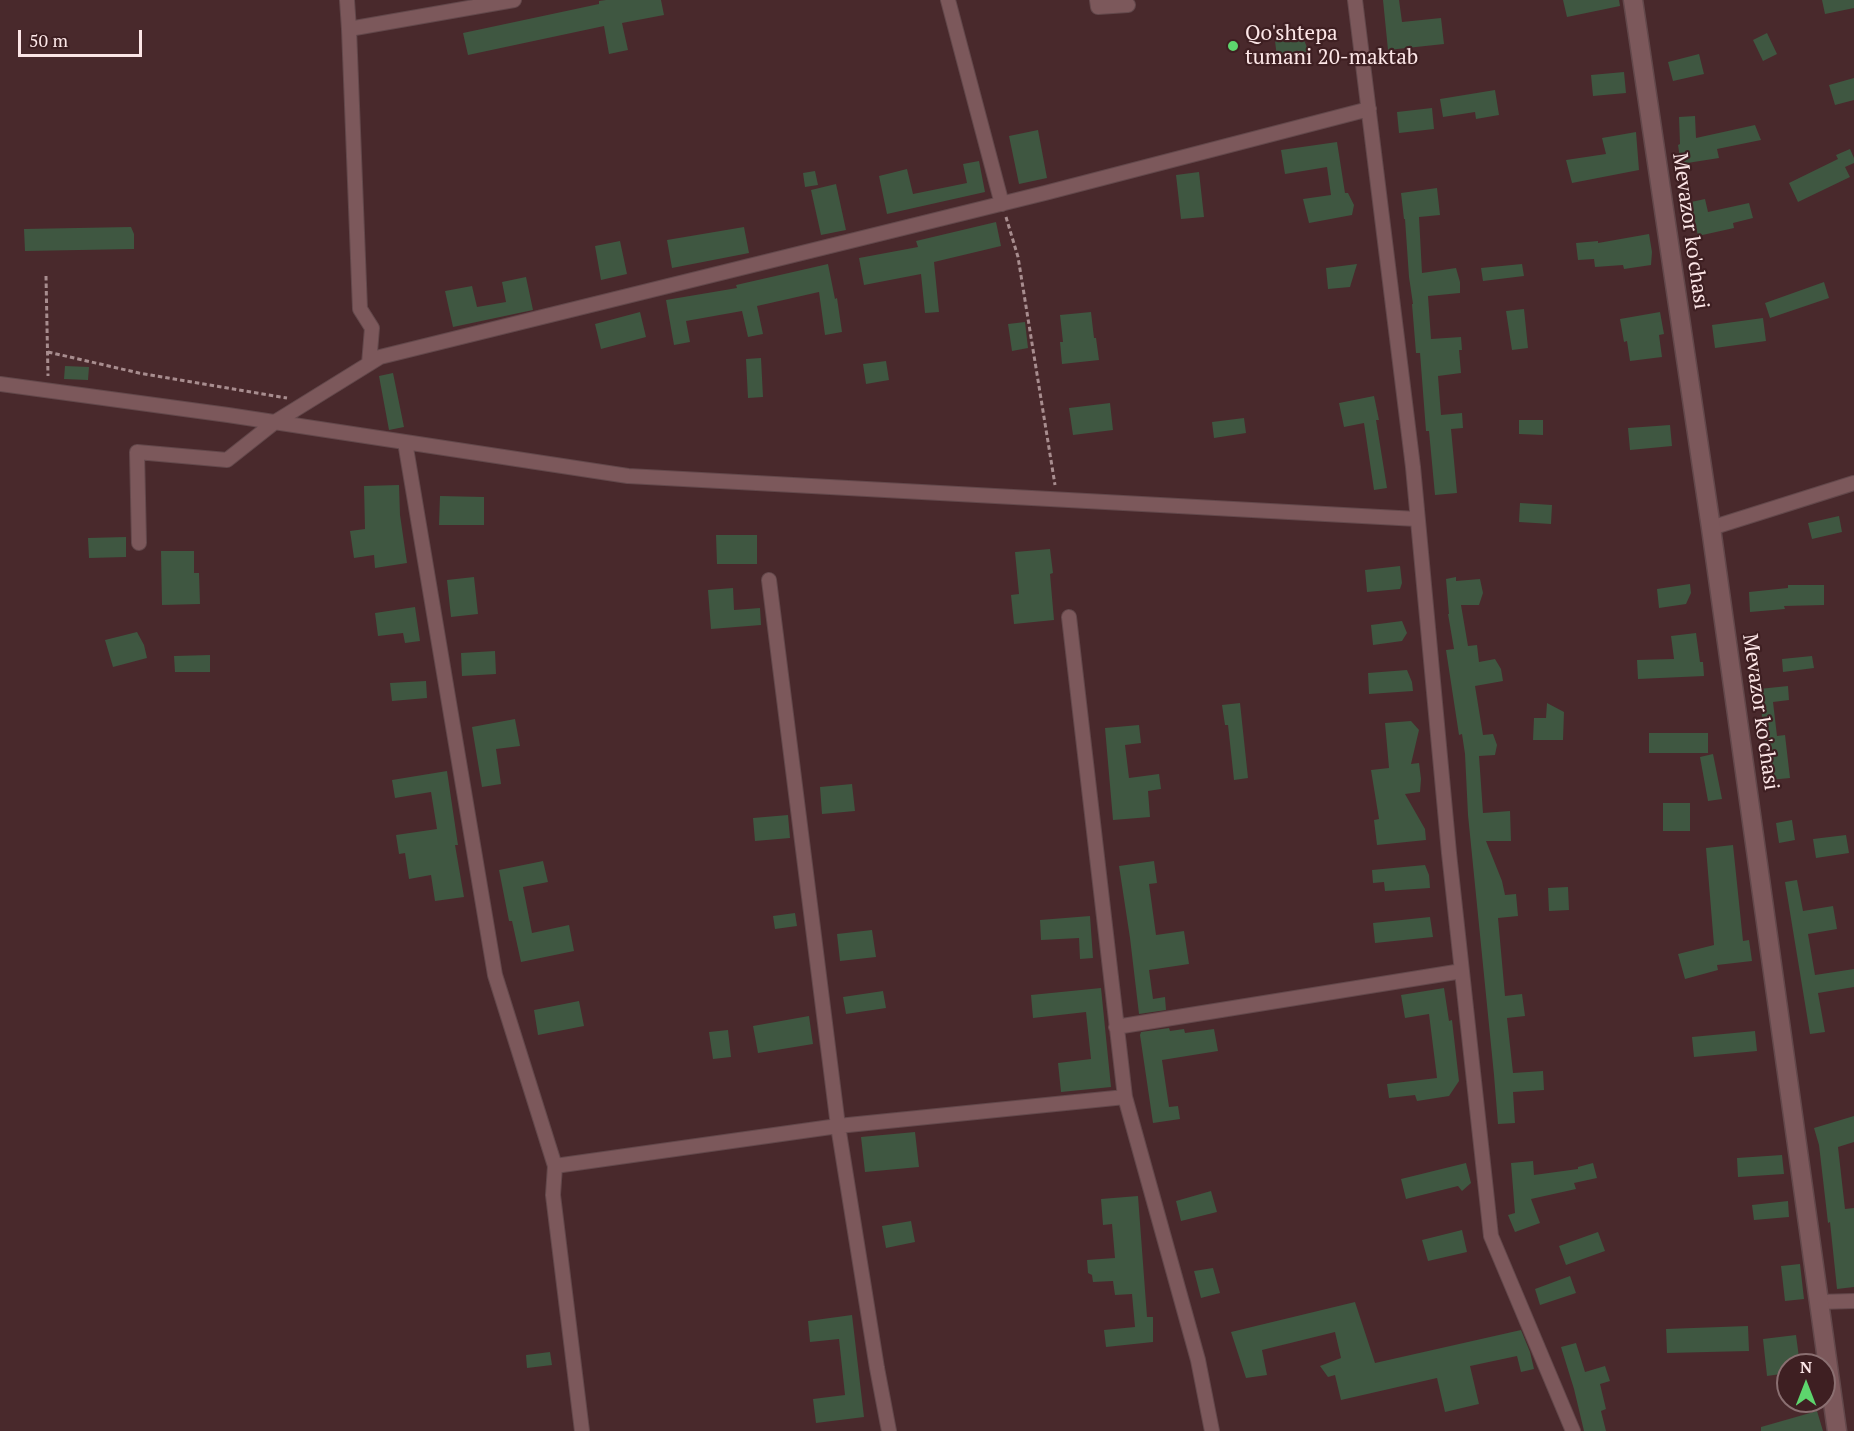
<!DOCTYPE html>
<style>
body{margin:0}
#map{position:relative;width:1854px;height:1431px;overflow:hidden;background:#49292c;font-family:"PT Serif",serif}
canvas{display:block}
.north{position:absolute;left:1776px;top:1353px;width:60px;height:60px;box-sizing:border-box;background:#3e1f22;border:2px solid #8a6f71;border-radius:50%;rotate:0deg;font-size:16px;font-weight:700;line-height:24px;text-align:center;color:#fce6e7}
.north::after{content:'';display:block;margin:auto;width:21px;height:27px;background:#5dd56d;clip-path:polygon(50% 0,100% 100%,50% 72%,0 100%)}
.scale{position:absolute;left:18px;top:30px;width:124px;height:27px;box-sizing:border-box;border:3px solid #fce6e7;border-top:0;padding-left:8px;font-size:18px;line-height:21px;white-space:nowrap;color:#fce6e7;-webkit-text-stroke:4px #3e1f22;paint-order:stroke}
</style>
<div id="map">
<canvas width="1854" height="1431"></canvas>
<div class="north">N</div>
<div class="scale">50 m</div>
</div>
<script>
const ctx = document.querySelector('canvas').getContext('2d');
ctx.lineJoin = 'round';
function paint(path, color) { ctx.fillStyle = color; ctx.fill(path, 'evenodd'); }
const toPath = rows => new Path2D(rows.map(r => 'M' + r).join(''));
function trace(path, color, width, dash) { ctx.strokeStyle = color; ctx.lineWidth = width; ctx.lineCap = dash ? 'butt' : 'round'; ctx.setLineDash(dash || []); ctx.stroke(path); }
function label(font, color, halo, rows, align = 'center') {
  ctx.font = font + ' "PT Serif",serif'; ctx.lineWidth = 4.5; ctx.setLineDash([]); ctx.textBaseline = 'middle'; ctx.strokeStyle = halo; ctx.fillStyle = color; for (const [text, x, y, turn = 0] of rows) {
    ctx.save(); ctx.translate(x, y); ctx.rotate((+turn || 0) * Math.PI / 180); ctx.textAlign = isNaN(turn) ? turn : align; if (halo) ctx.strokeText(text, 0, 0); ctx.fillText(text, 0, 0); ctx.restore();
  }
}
paint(toPath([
 [606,0,661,0,664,15,622,23,628,50,609,54,604,26,468,55,463,33,599,4,599,1],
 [1383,0,1399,0,1402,22,1441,18,1444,44,1388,50],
 [1563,0,1619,0,1620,6,1567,17],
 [1822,0,1854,0,1854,8,1825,14],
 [1767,33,1777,54,1763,61,1753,40],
 [1303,37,1309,53,1277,57,1275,41],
 [1699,54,1704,74,1673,81,1668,62],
 [1624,72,1626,93,1593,96,1591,75],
 [1854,78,1854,100,1835,105,1829,85],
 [1495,90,1499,115,1476,119,1475,112,1443,117,1440,99],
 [1432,108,1434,129,1399,133,1397,112],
 [1695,116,1696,138,1755,125,1761,140,1717,149,1719,158,1681,164,1678,145,1680,144,1679,117],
 [1038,130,1047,178,1019,184,1009,136],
 [1636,132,1639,170,1572,183,1566,160,1606,154,1602,138],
 [1337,142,1345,193,1348,193,1354,205,1352,215,1309,223,1303,199,1331,195,1327,167,1285,174,1281,150],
 [1850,149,1854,158,1854,163,1845,167,1850,177,1798,202,1789,183,1838,159,1836,155],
 [979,161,985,192,887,214,879,176,907,169,913,194,967,183,963,164],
 [815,171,818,185,805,187,803,173],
 [1199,172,1204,217,1181,219,1176,175],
 [836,184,846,230,821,235,811,190],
 [1437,188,1440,215,1419,217,1422,273,1456,268,1460,282,1460,293,1428,296,1431,339,1461,337,1462,350,1459,350,1461,373,1438,376,1441,415,1462,413,1463,428,1451,429,1457,493,1435,495,1429,431,1426,431,1420,353,1416,353,1412,304,1413,304,1409,277,1405,219,1404,219,1401,193],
 [1705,199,1708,212,1749,203,1753,218,1733,223,1734,228,1698,236,1691,202],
 [996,222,1001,246,934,262,939,312,925,313,921,274,864,285,859,258,918,247,916,241],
 [131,227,134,234,134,249,25,251,24,229],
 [744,227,749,253,672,268,667,240],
 [1649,234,1652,252,1651,265,1624,269,1623,265,1595,267,1594,259,1578,260,1576,243,1598,241,1598,243],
 [620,241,627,274,601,280,595,246],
 [828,264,835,299,837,298,842,332,825,335,819,292,757,306,763,334,748,337,742,311,686,321,690,342,674,345,666,300,737,288,736,285],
 [1357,264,1350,287,1328,289,1326,268],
 [1522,264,1524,276,1483,281,1481,268],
 [526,277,533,310,453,327,445,291,472,286,477,307,506,302,502,282],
 [1824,282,1829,298,1770,318,1765,303],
 [1524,309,1528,348,1512,350,1506,311],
 [640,312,646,337,601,349,595,324],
 [1091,312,1094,338,1096,338,1099,360,1062,364,1060,342,1063,342,1060,315],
 [1660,312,1664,334,1659,335,1662,357,1630,361,1627,341,1624,342,1620,319],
 [1763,318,1766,341,1715,348,1712,325],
 [1025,322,1028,348,1012,351,1008,324],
 [761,358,763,397,748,398,746,359],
 [886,361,889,380,866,384,863,364],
 [65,366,89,367,88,380,64,379],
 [393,373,404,427,389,430,379,376],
 [1374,396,1379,420,1376,420,1387,488,1374,490,1364,423,1344,427,1339,403],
 [1110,403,1113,430,1073,435,1069,408],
 [1244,418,1246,433,1214,438,1212,422],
 [1519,420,1543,420,1543,435,1519,434],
 [1670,425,1672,446,1630,450,1628,428],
 [399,485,400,515,407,563,375,568,374,555,354,558,350,531,365,529,364,486],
 [440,496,484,497,484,525,439,525],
 [1520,503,1552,505,1551,524,1519,522],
 [1839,516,1842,532,1812,539,1808,523],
 [716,535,757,535,757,564,717,564],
 [126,537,126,557,89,558,88,538],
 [1050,549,1053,573,1050,574,1054,620,1014,624,1011,595,1019,594,1015,552],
 [161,551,194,551,194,573,199,573,200,604,162,605],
 [1400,566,1402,583,1400,589,1367,592,1365,570],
 [474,577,478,614,451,617,447,580],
 [1456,577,1456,581,1480,579,1483,593,1479,605,1461,605,1468,646,1477,645,1479,662,1495,659,1501,669,1503,681,1475,686,1483,735,1493,734,1497,745,1495,755,1479,756,1483,813,1510,811,1511,841,1486,841,1502,881,1505,895,1516,894,1518,916,1498,918,1505,996,1522,994,1525,1016,1507,1018,1513,1073,1543,1071,1544,1090,1513,1092,1515,1123,1498,1124,1494,1075,1468,815,1465,754,1462,734,1459,735,1446,650,1454,649,1448,614,1449,614,1446,579],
 [1690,584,1691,593,1686,604,1659,608,1657,589],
 [1788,585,1824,585,1824,605,1784,606,1785,609,1750,612,1749,592,1788,588],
 [733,588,734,610,760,608,761,625,711,629,708,590],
 [415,607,420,641,405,643,403,633,378,636,375,613],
 [1402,621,1407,633,1402,641,1373,645,1371,625],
 [137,632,144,645,147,658,113,667,105,640],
 [1696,633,1700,662,1703,662,1704,676,1638,679,1637,660,1674,659,1671,636],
 [495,651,496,674,462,676,461,653],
 [210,655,210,672,175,672,174,656],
 [1812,656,1814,668,1783,672,1782,659],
 [1407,670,1412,682,1413,691,1369,694,1368,673],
 [426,681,427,698,392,701,390,683],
 [1788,686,1789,700,1773,702,1777,736,1785,735,1790,778,1769,780,1759,689],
 [1240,703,1248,778,1234,780,1228,725,1225,725,1222,705],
 [1547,703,1564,712,1563,740,1533,740,1534,718,1546,718],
 [515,719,520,746,496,749,501,784,482,787,472,727],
 [1411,721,1419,730,1411,764,1419,763,1421,779,1420,792,1405,794,1425,829,1426,840,1377,845,1374,820,1379,819,1371,770,1389,768,1385,723],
 [1139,725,1141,743,1125,745,1129,778,1159,774,1161,789,1148,791,1150,817,1113,820,1105,728],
 [1649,733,1708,733,1708,753,1649,753],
 [1713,754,1722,799,1708,801,1700,757],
 [447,771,458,845,455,845,464,897,435,901,431,875,409,879,405,853,399,854,396,835,437,829,431,792,395,798,392,780],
 [852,784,855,811,822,814,820,787],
 [1663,803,1690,803,1690,831,1663,831],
 [788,815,790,838,755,841,753,818],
 [1792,820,1795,840,1779,843,1776,823],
 [1846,835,1849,853,1816,858,1813,839],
 [1733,845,1743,941,1749,940,1752,961,1717,965,1718,970,1685,979,1678,954,1714,945,1706,848],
 [543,861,548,882,523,887,532,933,569,925,574,951,521,962,512,921,509,921,499,870],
 [1154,861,1157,883,1149,884,1156,935,1184,931,1189,964,1149,970,1153,999,1165,997,1166,1010,1139,1014,1130,938,1119,866],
 [1425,865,1429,875,1430,888,1385,891,1384,882,1373,883,1372,870],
 [1797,880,1803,911,1833,906,1837,929,1808,934,1815,975,1854,969,1854,987,1818,993,1825,1032,1810,1034,1785,882],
 [1568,887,1569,910,1549,911,1548,888],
 [795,913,797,926,775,929,773,916],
 [1090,916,1093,958,1080,959,1079,938,1041,940,1040,920],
 [1430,917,1433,937,1375,943,1373,923],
 [872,930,876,957,840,961,837,934],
 [1101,988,1111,1087,1061,1092,1058,1063,1091,1059,1086,1012,1033,1018,1031,995],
 [1444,988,1449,1021,1452,1020,1459,1081,1449,1096,1417,1101,1415,1095,1389,1098,1387,1084,1437,1078,1429,1014,1405,1018,1401,995],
 [883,991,886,1008,846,1014,843,997],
 [579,1001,584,1026,538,1035,534,1010],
 [809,1016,813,1044,758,1053,753,1026],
 [1169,1028,1170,1031,1184,1029,1185,1033,1214,1029,1218,1051,1162,1060,1169,1107,1178,1106,1180,1119,1153,1123,1140,1035,1141,1032],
 [728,1030,731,1057,713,1059,709,1032],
 [1755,1031,1757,1051,1694,1057,1692,1037],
 [1854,1116,1854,1142,1838,1147,1845,1209,1854,1208,1854,1287,1837,1289,1830,1222,1828,1223,1819,1145,1814,1128],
 [915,1132,919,1167,865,1172,861,1137],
 [1782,1155,1784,1174,1738,1177,1737,1158],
 [1533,1161,1534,1175,1578,1169,1578,1167,1593,1163,1597,1178,1574,1183,1576,1189,1531,1199,1540,1223,1515,1232,1508,1215,1515,1213,1511,1163],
 [1466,1163,1471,1183,1462,1191,1458,1186,1406,1199,1401,1179],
 [1211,1191,1217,1212,1181,1221,1176,1201],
 [1138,1196,1147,1317,1153,1317,1153,1342,1106,1347,1104,1330,1135,1327,1132,1294,1115,1295,1113,1281,1093,1282,1092,1275,1088,1273,1087,1260,1115,1258,1112,1224,1103,1225,1101,1199],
 [1788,1201,1789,1217,1754,1220,1752,1205],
 [911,1221,915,1242,886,1248,882,1226],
 [1462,1230,1467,1252,1428,1261,1422,1240],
 [1598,1232,1605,1251,1566,1265,1559,1246],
 [1800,1264,1804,1299,1785,1301,1781,1266],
 [1213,1268,1220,1293,1201,1298,1194,1271],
 [1570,1276,1576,1293,1540,1305,1535,1289],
 [1355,1302,1375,1363,1521,1330,1530,1352,1534,1369,1521,1372,1517,1356,1470,1366,1479,1404,1445,1412,1437,1378,1341,1400,1335,1375,1328,1377,1320,1366,1341,1358,1335,1332,1262,1350,1267,1375,1246,1378,1231,1332],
 [852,1315,864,1417,816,1423,813,1399,845,1395,839,1339,810,1342,808,1321],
 [1748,1326,1749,1351,1667,1353,1666,1329],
 [1796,1335,1800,1365,1788,1365,1788,1373,1767,1376,1763,1339],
 [1576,1343,1585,1372,1605,1366,1610,1381,1600,1384,1606,1409,1601,1411,1606,1431,1584,1431,1574,1389,1561,1347],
 [550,1352,552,1365,527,1368,526,1355],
 [1817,1411,1823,1431,1761,1431,1761,1427]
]), '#3f5741');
const street = toPath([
 [347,0,349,29],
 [948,0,1002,204],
 [1097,0,1098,7,1128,5],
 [1355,0,1413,467,1449,853,1491,1236,1573,1431],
 [369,364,372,328,360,309,349,29,514,0],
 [0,384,228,415,628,476,1417,519],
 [405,442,495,975,555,1166,838,1126,1125,1097,1069,617],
 [1711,528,1854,483],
 [139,543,137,452,227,460,275,422,380,357,1045,193,1369,109],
 [769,580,838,1126,877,1368,889,1431],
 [1116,1027,1462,971],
 [1125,1097,1198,1360,1212,1431],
 [555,1166,553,1195,582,1431],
 [1819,1302,1854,1301]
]);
const secondary = toPath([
 [1633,0,1711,528,1837,1431]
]);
trace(street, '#63484b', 16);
trace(secondary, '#63484b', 21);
trace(toPath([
 [1006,217,1018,257,1055,485],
 [46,276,48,376],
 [48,352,139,373,287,398]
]), '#a88d8f', 3, [4.5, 3]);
trace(street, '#7c585b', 14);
trace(secondary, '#7c585b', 18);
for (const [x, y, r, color] of [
 [1233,46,6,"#5dd56d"]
]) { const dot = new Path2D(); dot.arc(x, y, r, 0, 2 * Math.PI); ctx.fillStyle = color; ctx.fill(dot); trace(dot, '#3e1f22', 2); }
label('21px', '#fce6e7', '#3e1f22', [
 ["Qo'shtepa",1245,34],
 ["tumani 20-maktab",1245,58]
], 'left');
label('21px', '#fce6e7', '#3e1f22', [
 ["Mevazor ko'chasi",1690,231,82],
 ["Mevazor ko'chasi",1760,712,82]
]);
</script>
